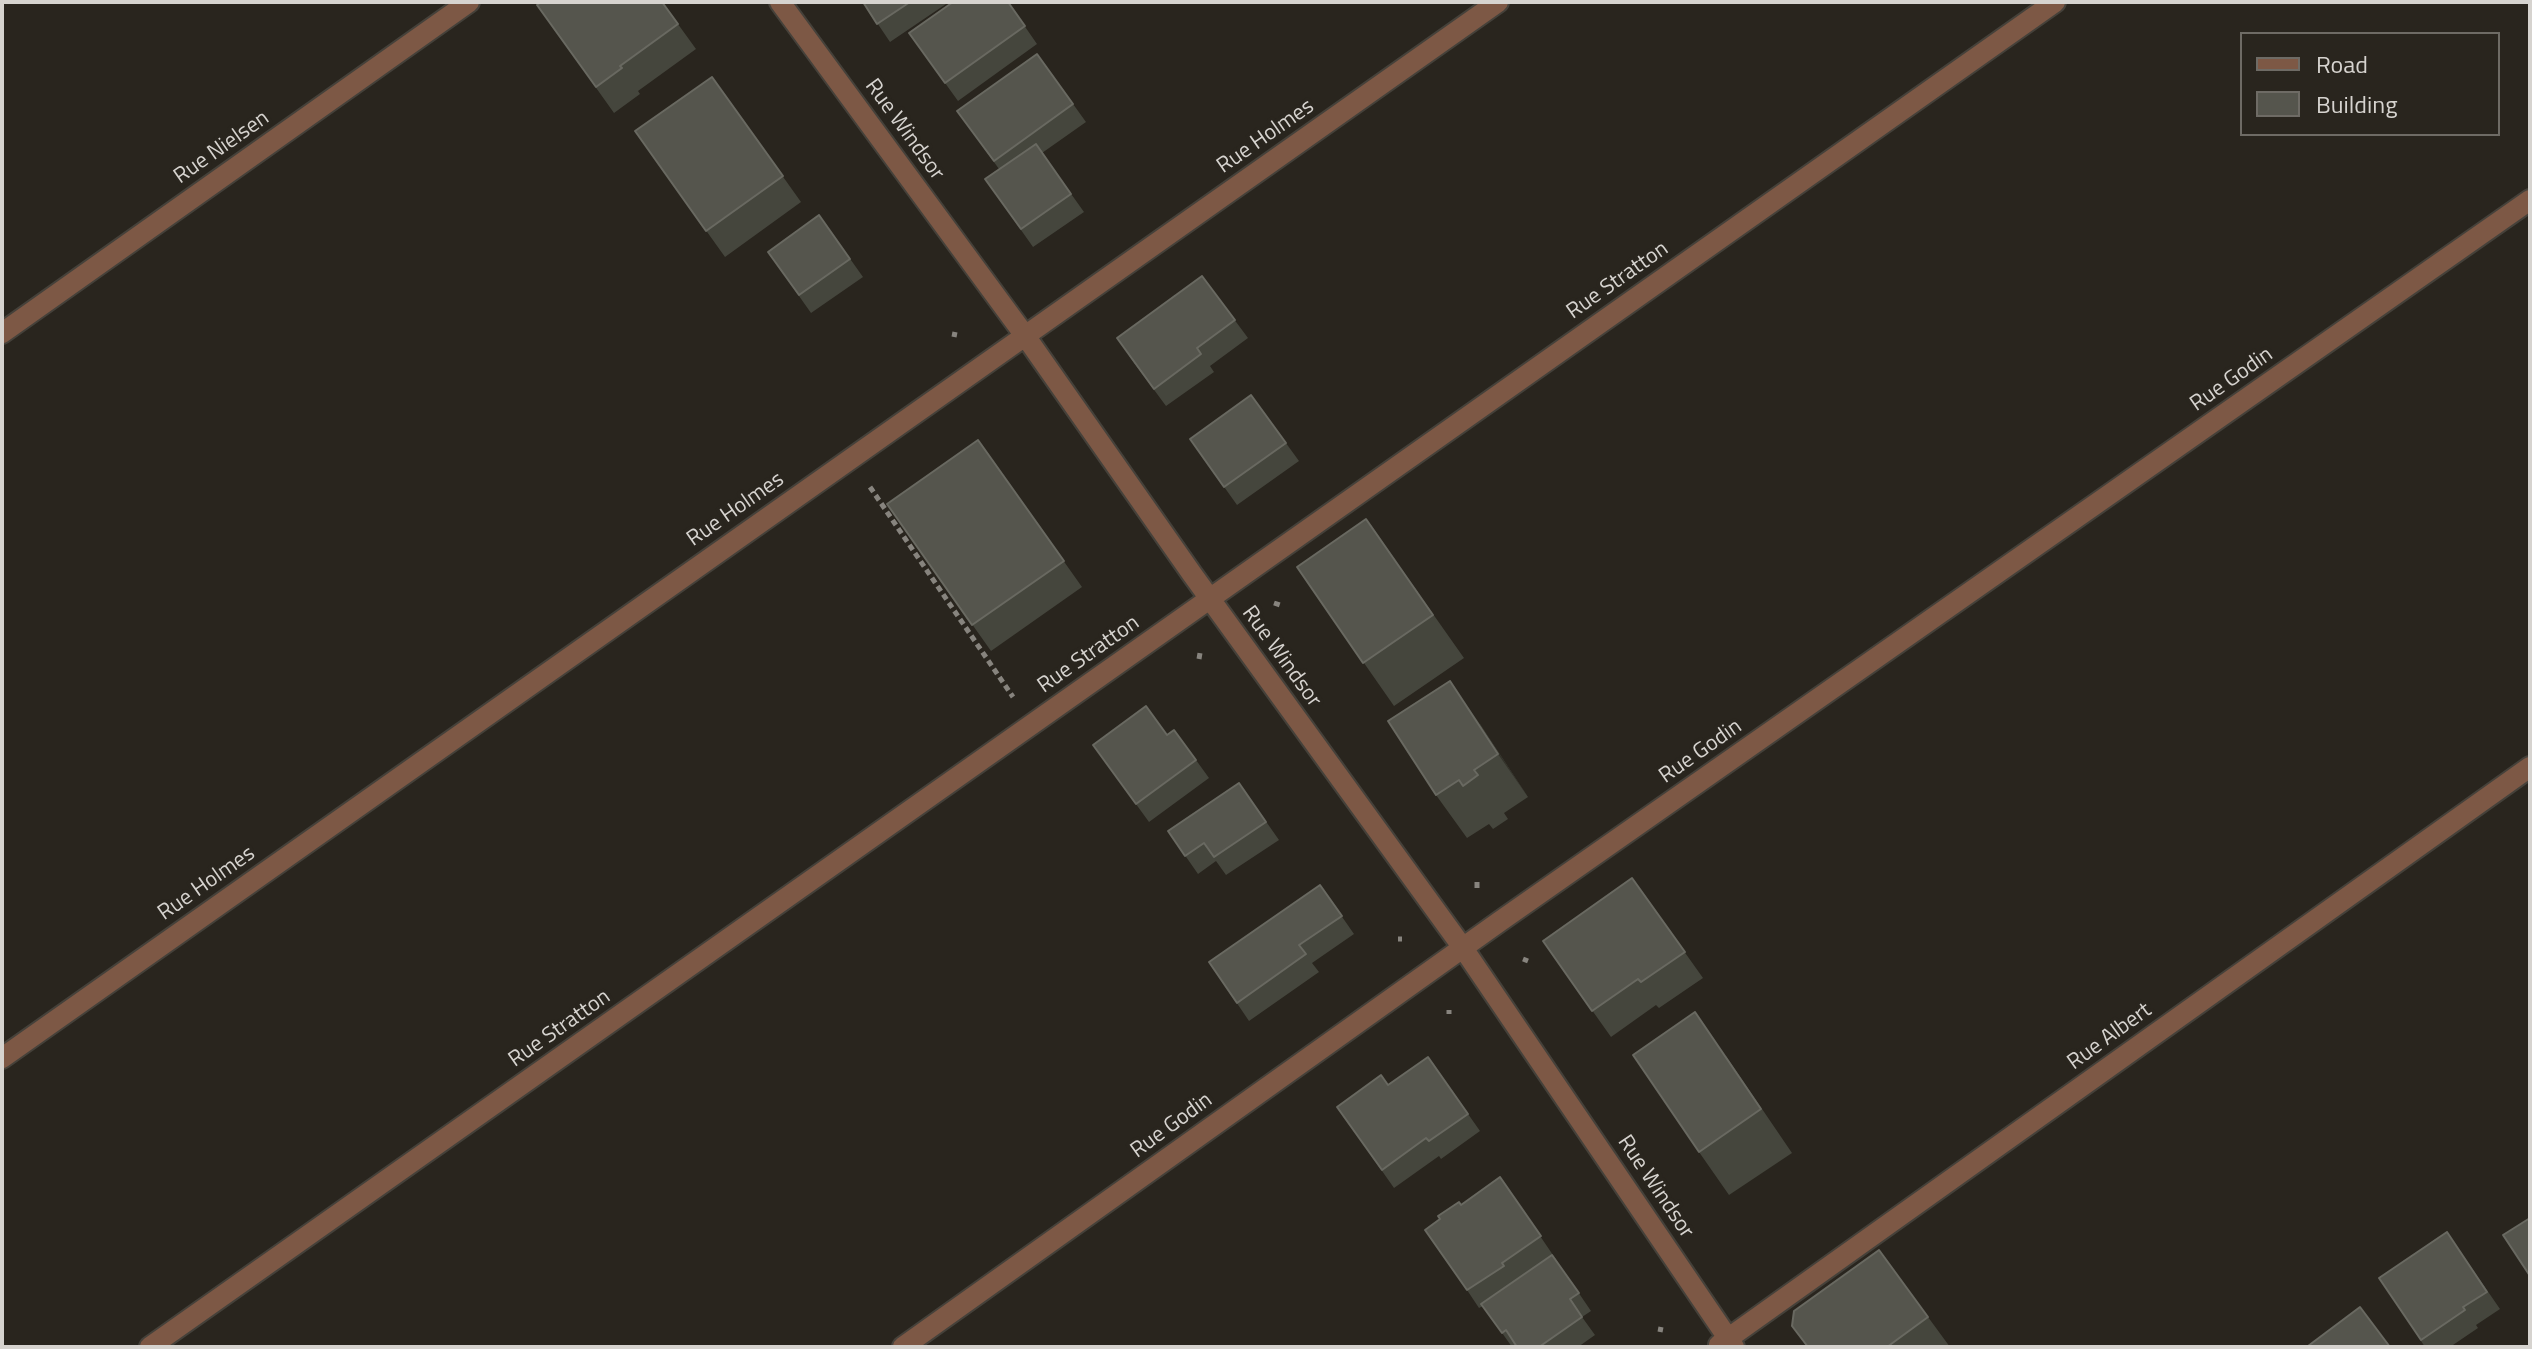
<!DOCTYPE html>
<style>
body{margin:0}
#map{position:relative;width:2532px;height:1349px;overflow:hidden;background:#29251e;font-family:"Titillium Web",sans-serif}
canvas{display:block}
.frame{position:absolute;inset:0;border:4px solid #d6d3cf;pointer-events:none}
.legend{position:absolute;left:2240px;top:32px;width:260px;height:104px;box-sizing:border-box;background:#29251e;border:2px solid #6e6b65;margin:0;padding:10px 14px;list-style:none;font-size:24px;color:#d6d3cf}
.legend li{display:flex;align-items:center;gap:16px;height:40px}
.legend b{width:40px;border:2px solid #6e6b65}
</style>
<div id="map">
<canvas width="2532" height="1349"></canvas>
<div class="frame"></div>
<ul class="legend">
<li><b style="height:10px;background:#7d5845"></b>Road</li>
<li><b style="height:22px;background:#55554d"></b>Building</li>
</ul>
</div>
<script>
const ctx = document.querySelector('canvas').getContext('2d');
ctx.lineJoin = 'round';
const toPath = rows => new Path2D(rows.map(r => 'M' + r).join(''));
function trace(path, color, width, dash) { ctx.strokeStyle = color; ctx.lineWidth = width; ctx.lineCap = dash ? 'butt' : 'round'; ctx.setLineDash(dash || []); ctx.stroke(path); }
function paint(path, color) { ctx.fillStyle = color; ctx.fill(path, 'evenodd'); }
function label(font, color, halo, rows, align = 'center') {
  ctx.font = font + ' "Titillium Web",sans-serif'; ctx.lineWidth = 7; ctx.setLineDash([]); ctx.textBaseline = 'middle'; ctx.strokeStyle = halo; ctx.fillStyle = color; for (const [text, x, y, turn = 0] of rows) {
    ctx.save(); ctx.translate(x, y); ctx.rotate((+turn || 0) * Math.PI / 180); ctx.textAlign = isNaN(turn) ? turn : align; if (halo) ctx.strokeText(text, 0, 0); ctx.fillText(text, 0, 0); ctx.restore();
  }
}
const minor = toPath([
 [780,2,1026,337,1192,574,1463,948,1734,1347],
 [2,333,469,2],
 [2,1058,1498,2],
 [1719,1345,2530,767],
 [150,1347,2055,2],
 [903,1347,1499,922,2530,200]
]);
trace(minor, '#45413a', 24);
trace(toPath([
 [952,334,957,335],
 [870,487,1013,697],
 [1274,603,1280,605],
 [1199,659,1200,653],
 [1477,888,1477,882],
 [1398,939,1402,939],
 [1523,959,1528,961],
 [1449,1014,1449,1010],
 [1658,1329,1663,1330]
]), '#87847e', 5, [6, 4]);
trace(minor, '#7d5845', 20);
paint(toPath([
 [662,2,696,49,638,91,640,94,614,113,537,5],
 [863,2,945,2,946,4,890,42],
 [1008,2,1037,44,958,101,909,33],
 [1037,54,1086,122,1042,153,1084,212,1033,247,985,179,999,169,957,111],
 [712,77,801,202,725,257,635,131],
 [819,215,863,277,811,313,768,252],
 [1202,276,1248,338,1210,366,1214,372,1166,406,1129,356],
 [1251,395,1299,461,1237,505,1190,439],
 [978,440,1082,587,991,651,887,504],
 [1366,519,1464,658,1394,706,1297,567],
 [1480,724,1528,797,1504,813,1508,819,1493,829,1489,824,1467,838,1436,795],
 [1167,735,1196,760,1209,778,1149,822,1093,745],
 [1239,783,1279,840,1226,875,1216,861,1198,874,1168,831],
 [1632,878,1703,978,1659,1008,1656,1005,1611,1037,1543,941],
 [1320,885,1354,934,1312,963,1319,972,1249,1021,1209,962],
 [1726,1056,1792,1153,1729,1195,1699,1152],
 [1428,1057,1480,1131,1441,1159,1439,1156,1394,1188,1337,1107,1388,1085],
 [1500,1177,1591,1311,1582,1317,1595,1335,1578,1347,1512,1347,1483,1306,1479,1308,1467,1290,1461,1205],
 [2447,1232,2500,1309,2476,1325,2478,1328,2450,1347,2425,1347,2379,1278],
 [1928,1317,1950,1347,1807,1347,1792,1326]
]), '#45463d');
paint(toPath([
 [1450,681,1480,724,1528,797,1498,754]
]), '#33322a');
const building = toPath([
 [541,2,662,2,678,24,620,66,622,68,596,87,537,5,541,2],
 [863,2,910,2,877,24,863,2],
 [953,2,1008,2,1025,26,945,83,909,33,953,2],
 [1037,54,1073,104,994,161,957,111,1037,54],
 [712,77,783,176,706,231,635,131,712,77],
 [1036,144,1071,194,1021,229,985,179,1036,144],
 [819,215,850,259,799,295,768,252,819,215],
 [1202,276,1235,320,1197,348,1201,354,1154,389,1117,338,1202,276],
 [1251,395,1286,443,1224,487,1190,439,1251,395],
 [978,440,1064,561,972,625,887,504,978,440],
 [1366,519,1433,615,1363,663,1297,567,1366,519],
 [1450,681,1498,754,1474,770,1478,775,1463,786,1459,780,1436,795,1388,721,1450,681],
 [1146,706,1167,735,1174,730,1196,760,1136,804,1093,745,1146,706],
 [1239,783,1266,822,1214,857,1204,843,1185,856,1168,831,1239,783],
 [1632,878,1685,952,1641,982,1638,979,1592,1011,1543,941,1632,878],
 [1320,885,1342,916,1299,945,1306,954,1237,1003,1209,962,1320,885],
 [1695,1012,1761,1109,1699,1152,1633,1055,1695,1012],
 [1428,1057,1468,1114,1429,1141,1426,1138,1382,1170,1337,1107,1381,1075,1388,1085,1428,1057],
 [1500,1177,1541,1236,1502,1263,1504,1266,1467,1290,1425,1230,1440,1219,1438,1216,1459,1202,1461,1205,1500,1177],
 [2530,1218,2530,1276,2503,1235,2530,1218],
 [2447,1232,2487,1292,2463,1307,2465,1310,2421,1340,2379,1278,2447,1232],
 [1879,1250,1928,1317,1887,1347,1808,1347,1792,1326,1794,1311,1879,1250],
 [1552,1255,1579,1293,1570,1299,1582,1317,1539,1347,1517,1347,1506,1330,1502,1333,1481,1304,1552,1255],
 [2360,1307,2390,1347,2309,1347,2308,1346,2360,1307]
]);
paint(building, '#55554d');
trace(building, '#696961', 2);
label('22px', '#d6d3cf', '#29251e', [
 ["Rue Windsor",904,130,54],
 ["Rue Holmes",1266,137,-35],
 ["Rue Nielsen",222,148,-35],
 ["Rue Stratton",1618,281,-35],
 ["Rue Godin",2232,380,-35],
 ["Rue Holmes",736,510,-35],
 ["Rue Stratton",1089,655,-35],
 ["Rue Windsor",1281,657,54],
 ["Rue Godin",1701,752,-35],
 ["Rue Holmes",207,884,-35],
 ["Rue Stratton",560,1029,-35],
 ["Rue Albert",2110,1037,-36],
 ["Rue Godin",1172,1126,-36],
 ["Rue Windsor",1655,1187,56]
]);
</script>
